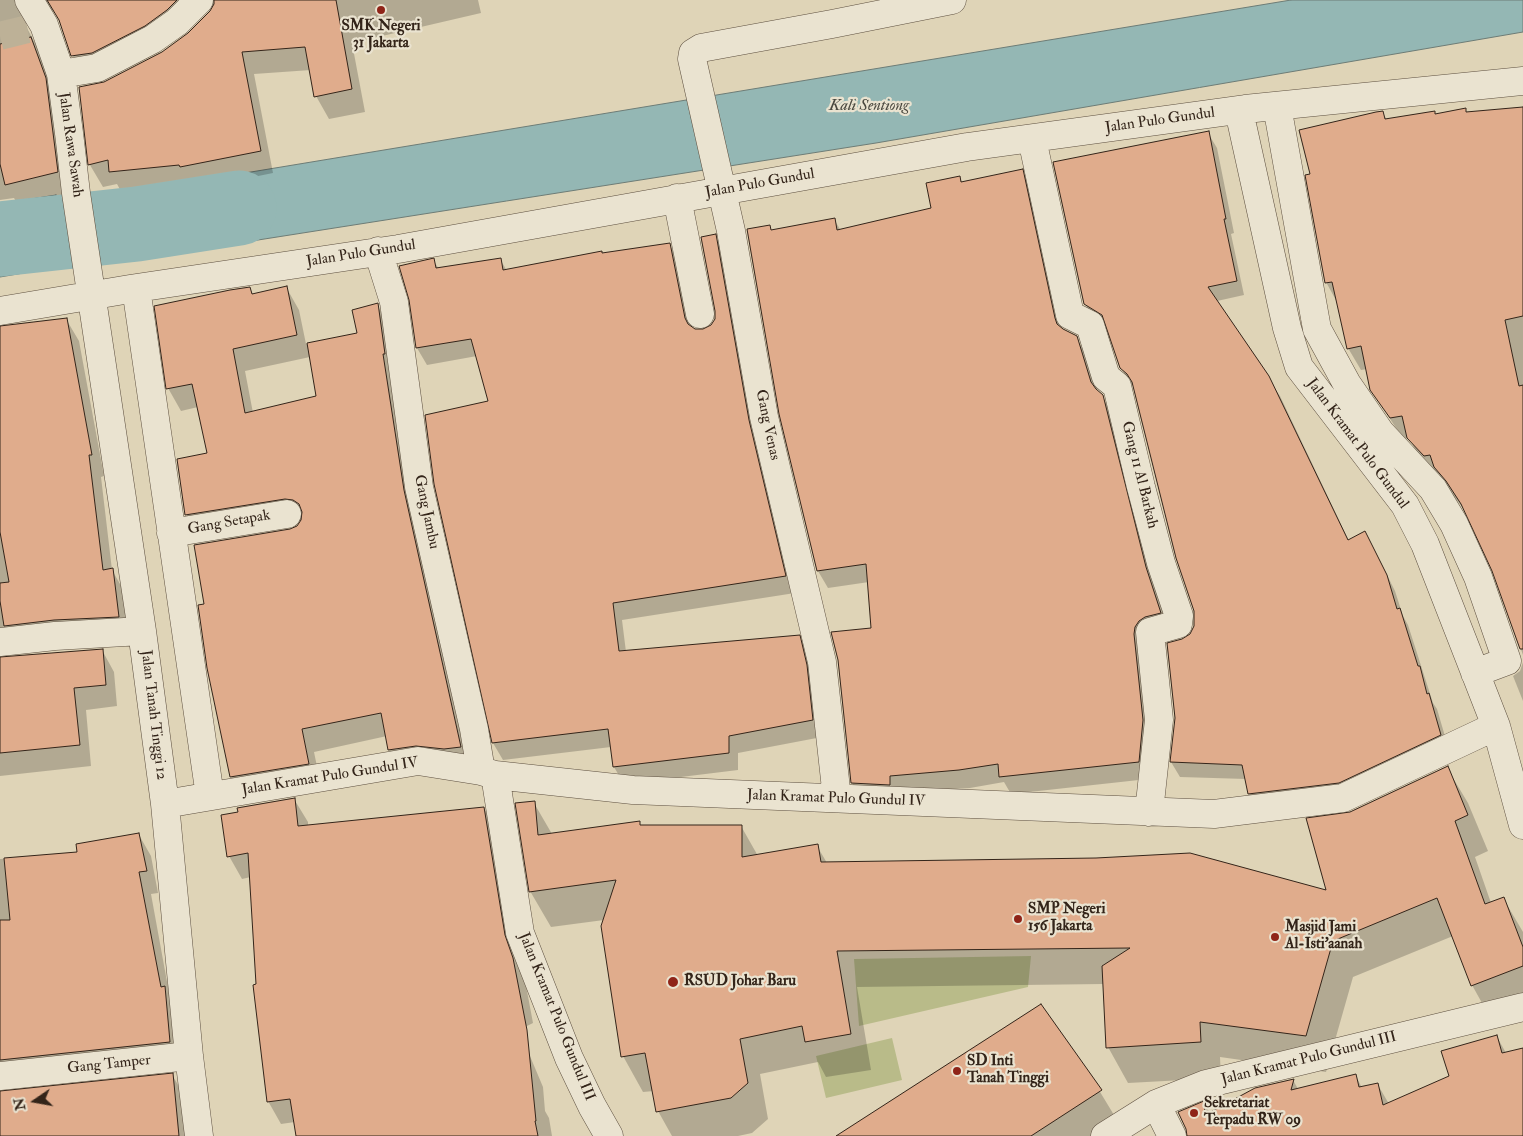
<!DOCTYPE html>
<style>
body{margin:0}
#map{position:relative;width:1523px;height:1136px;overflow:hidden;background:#dfd4b7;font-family:"IM FELL Double Pica",serif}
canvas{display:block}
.north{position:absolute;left:10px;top:1076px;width:50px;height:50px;-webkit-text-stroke:4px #eae3d0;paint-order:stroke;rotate:258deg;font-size:14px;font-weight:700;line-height:20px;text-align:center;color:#332419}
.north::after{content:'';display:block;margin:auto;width:18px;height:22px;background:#332419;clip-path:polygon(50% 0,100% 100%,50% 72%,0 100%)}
</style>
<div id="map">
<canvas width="1523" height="1136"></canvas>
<div class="north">N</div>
</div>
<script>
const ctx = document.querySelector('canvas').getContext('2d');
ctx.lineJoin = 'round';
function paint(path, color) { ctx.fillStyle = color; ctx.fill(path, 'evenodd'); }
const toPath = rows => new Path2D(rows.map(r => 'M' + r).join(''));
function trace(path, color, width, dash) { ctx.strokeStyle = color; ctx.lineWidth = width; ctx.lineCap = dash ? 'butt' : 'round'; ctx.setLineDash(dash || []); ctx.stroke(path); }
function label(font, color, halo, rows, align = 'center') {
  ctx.font = font + ' "IM FELL Double Pica",serif'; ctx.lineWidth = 4.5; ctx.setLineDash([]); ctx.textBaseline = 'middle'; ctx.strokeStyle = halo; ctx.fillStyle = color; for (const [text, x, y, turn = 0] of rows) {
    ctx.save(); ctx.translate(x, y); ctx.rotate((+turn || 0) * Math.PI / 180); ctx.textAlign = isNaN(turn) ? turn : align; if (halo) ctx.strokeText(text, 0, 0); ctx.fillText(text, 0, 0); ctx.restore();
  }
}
paint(toPath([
 [1031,956,1028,987,859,1026,854,959],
 [892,1038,902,1080,826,1098,816,1056]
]), '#b9bb89');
const water = toPath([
 [1291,0,1523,0,1523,32,876,143,137,259,137,224,130,192,1291,0],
 [56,195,61,233,70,265,0,277,0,204,56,195]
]);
paint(water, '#94b7b4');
trace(water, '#6d7c76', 1);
paint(toPath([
 [0,0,478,0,481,13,352,43,365,112,329,119,316,96,311,70,254,74,273,173,194,189,193,188,123,195,117,184,103,187,90,165,105,83,161,54,187,36,214,7,209,7,86,79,73,56,57,14,50,9,42,7,28,15,26,23,28,30,42,56,58,102,70,195,19,207,14,198,0,200],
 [1523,108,1523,655,1493,570,1466,512,1448,489,1441,477,1437,478,1421,460,1409,438,1403,439,1371,389,1367,369,1361,370,1348,348,1338,304,1326,282,1311,175,1382,112,1387,120,1434,113,1436,115,1465,110,1467,113],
 [1208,133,1217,148,1234,233,1231,234,1244,295,1217,301,1280,396,1349,541,1373,547,1395,591,1403,616,1408,625,1433,703,1437,709,1449,750,1347,797,1258,809,1249,794,1246,779,1180,777,1171,762,1191,635,1195,626,1195,611,1135,387,1130,383,1121,367,1107,327,1094,319,1085,304],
 [1022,171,1032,188,1063,330,1076,337,1086,355,1098,392,1102,396,1112,414,1170,630,1155,634,1148,779,1011,794,1004,782,970,788,899,793,862,801,852,783,873,629,869,582,828,588,818,571,781,414,769,227,772,231,834,219,841,231,933,209,959,177,963,183],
 [715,236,725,253,795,593,622,620,626,652,799,636,809,653,822,737,738,753,738,770,624,784,614,767,611,747,503,760,493,743,436,484,489,402,477,356,427,365,417,348,411,299,433,260,439,269,500,259,507,271,602,254,669,244,679,261,693,329,703,331,711,327,716,319],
 [286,287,299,310,306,344,358,334,377,305,390,327,473,769,402,772,389,750,387,736,314,752,321,786,244,799,231,777,206,605,298,527,302,521,199,537,186,514,208,454,198,407,181,411,168,388,250,288,253,295],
 [310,357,318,397,253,413,245,371],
 [66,319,79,341,104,476,101,477,112,570,124,591,131,638,0,655,0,363],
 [102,650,114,672,117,706,86,710,91,766,0,776,0,659],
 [1523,662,1523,701,1513,676,1520,671],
 [1447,768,1468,803,1488,851,1475,857,1491,903,1503,898,1523,932,1523,1009,1492,1021,1472,985,1453,936,1353,977,1326,1072,1220,1057,1221,1078,1128,1083,1108,1047,1104,984,857,987,871,1070,826,1077,818,1062,760,1074,768,1119,752,1133,738,1136,672,1136,658,1111,654,1091,643,1092,623,1056,604,920,551,927,530,891,534,803,552,834,639,823,641,827,741,826,758,856,817,846,827,863,1328,892,1350,813],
 [294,799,308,822,308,826,484,808,497,831,533,1023,519,1030,543,1087,545,1111,549,1118,552,1136,297,1136,295,1122,281,1124,268,1101,257,986,251,877,242,879,229,856],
 [139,835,151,856,158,893,151,894,182,1064,0,1089,0,859,79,853],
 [1497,1037,1506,1053,1523,1049,1523,1136,1189,1136,1204,1103,1210,1113,1293,1080,1298,1089,1356,1076,1362,1088,1378,1085,1389,1104,1450,1077],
 [172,1075,185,1096,189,1136,0,1136,0,1093],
 [1094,1082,1114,1115,1101,1136,838,1136]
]), '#0003');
trace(toPath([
 [0,239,137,224,239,208]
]), '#94b7b4', 75);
const building = toPath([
 [47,0,177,0,167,10,145,26,92,53,71,56,59,20,47,0],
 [214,0,336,0,352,89,314,97,305,47,242,52,261,151,180,167,179,165,109,172,108,160,88,165,79,87,104,82,162,52,188,33,210,11,214,4,214,0],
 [31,37,46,78,58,172,5,185,0,164,0,44,31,37],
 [1523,107,1523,316,1505,320,1519,386,1523,385,1523,649,1520,649,1492,571,1461,504,1446,481,1434,467,1430,455,1424,456,1407,438,1402,416,1390,418,1370,390,1361,346,1347,349,1332,282,1325,283,1305,175,1310,174,1299,130,1376,112,1383,111,1385,119,1435,111,1435,114,1466,108,1466,112,1523,107],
 [1209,131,1226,219,1224,219,1237,281,1208,287,1269,376,1348,540,1365,531,1387,575,1397,609,1400,608,1418,666,1420,666,1427,694,1429,693,1441,735,1339,783,1248,794,1242,765,1170,762,1175,718,1167,643,1182,639,1190,634,1194,626,1194,611,1176,558,1132,382,1127,374,1120,368,1102,315,1084,304,1053,162,1209,131],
 [1023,169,1055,318,1057,324,1063,329,1077,336,1091,382,1096,389,1103,395,1146,567,1161,613,1145,617,1139,621,1135,627,1134,634,1143,720,1139,762,999,777,998,764,959,770,890,776,890,785,851,783,838,660,831,632,871,628,866,564,817,571,779,414,747,229,770,225,771,230,835,218,837,230,931,208,926,183,960,176,961,182,1023,169],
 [716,234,749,420,786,576,613,603,619,651,800,635,807,665,813,720,729,736,729,753,613,767,608,729,492,743,434,484,425,415,488,401,471,339,416,348,409,300,399,266,434,258,436,268,501,258,503,270,602,251,602,253,670,243,685,318,688,324,695,329,703,329,711,325,715,319,715,311,701,237,716,234],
 [287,286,297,335,233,349,245,413,316,396,307,343,357,333,352,310,378,303,385,354,383,354,404,490,461,747,444,749,416,746,388,750,381,713,302,729,309,764,230,777,207,668,198,605,204,604,194,545,290,529,297,526,301,520,302,512,299,504,293,500,285,499,185,515,177,459,207,453,192,384,166,389,154,306,230,290,250,287,252,294,287,286],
 [67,318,92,455,89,455,103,570,113,568,119,617,54,620,4,626,0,601,0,583,9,582,0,532,0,326,67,318],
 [103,649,106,685,74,688,80,745,0,753,0,657,103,649],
 [1448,766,1468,815,1455,821,1485,904,1504,897,1523,947,1523,966,1471,986,1437,898,1333,941,1306,1036,1200,1022,1201,1042,1106,1048,1102,966,1130,948,837,951,851,1034,805,1042,802,1026,740,1039,748,1083,731,1098,656,1112,645,1053,621,1057,601,926,616,880,529,892,515,803,535,801,538,835,640,821,640,825,742,825,742,857,818,844,821,862,1096,858,1190,853,1326,890,1306,818,1350,812,1448,766],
 [295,798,298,826,484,807,505,935,513,958,527,1030,536,1121,535,1121,538,1136,296,1136,290,1099,267,1102,253,985,256,984,248,853,227,857,221,815,238,812,237,808,295,798],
 [139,833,147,871,139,872,161,987,165,986,170,1042,0,1060,0,920,10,920,4,858,77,852,76,844,139,833],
 [1041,1004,1102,1090,1031,1136,836,1136,1041,1004],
 [1497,1035,1502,1053,1523,1048,1523,1136,1187,1136,1186,1129,1178,1112,1204,1101,1205,1115,1255,1088,1294,1079,1291,1090,1356,1074,1359,1087,1378,1083,1383,1105,1449,1076,1441,1051,1497,1035],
 [173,1073,179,1136,0,1136,0,1091,173,1073]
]);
paint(building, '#e0ac8c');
trace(building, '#332419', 1);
trace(toPath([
 [0,36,32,28]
]), '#bdb197', 28, [28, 14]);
const minor = toPath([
 [29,0,44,25,61,74,69,133,76,193,142,631,165,804,189,1056,199,1136],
 [61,74,97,68,153,39,177,22,199,0],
 [1277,106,1317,329,1347,384,1380,432,1433,489,1454,524,1478,577,1507,661,1475,673],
 [1239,111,1287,328,1299,367,1405,505,1425,544,1496,726,1523,825],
 [1032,139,1070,315,1090,325,1106,377,1117,386,1141,487,1161,563,1179,616,1178,624,1150,632,1159,720,1149,812],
 [677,198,700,314],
 [378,251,394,302,419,487,474,729,481,771],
 [136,288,210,796],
 [0,311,130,289,398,249,967,147,1245,109,1523,81],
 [171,533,287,514],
 [0,642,55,636,142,631],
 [495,775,520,933,569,1058,592,1106,609,1136],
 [837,798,822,662,764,417,731,231,692,59,693,53,701,48,832,24,952,0],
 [165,804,418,761,481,771,495,775,633,790,1214,814,1343,798,1496,726],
 [0,1076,189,1056],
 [1156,1104,1172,1136],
 [1105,1136,1156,1104,1206,1084,1523,1007]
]);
trace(minor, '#5e5040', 29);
trace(minor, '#eae3d0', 28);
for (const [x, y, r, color] of [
 [381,10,5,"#8f2418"],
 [1018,919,5,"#8f2418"],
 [1275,937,5,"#8f2418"],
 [673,982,6,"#8f2418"],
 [957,1071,5,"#8f2418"],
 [1194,1113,5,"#8f2418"]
]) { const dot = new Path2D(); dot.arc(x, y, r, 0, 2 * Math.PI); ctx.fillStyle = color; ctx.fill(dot); trace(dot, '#eae3d0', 2); }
label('bold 15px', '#332419', '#eae3d0', [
 ["SMK Negeri",381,27,"center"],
 ["31 Jakarta",381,44,"center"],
 ["SMP Negeri",1028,910],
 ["156 Jakarta",1028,927],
 ["Masjid Jami",1285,928],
 ["Al-Isti'aanah",1285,945],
 ["RSUD Johar Baru",684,982],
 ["SD Inti",967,1062],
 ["Tanah Tinggi",967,1079],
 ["Sekretariat",1204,1104],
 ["Terpadu RW 09",1204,1121]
], 'left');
label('15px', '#332419', '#eae3d0', [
 ["Jalan Pulo Gundul",1160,121,-8],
 ["Jalan Rawa Sawah",70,145,82],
 ["Jalan Pulo Gundul",760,184,-10],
 ["Jalan Pulo Gundul",361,254,-9],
 ["Gang Venas",767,425,78],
 ["Jalan Kramat Pulo Gundul",1357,444,53],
 ["Gang 11 Al Barkah",1139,475,76],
 ["Gang Jambu",426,512,78],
 ["Gang Setapak",229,523,-10],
 ["Jalan Tanah Tinggi 12",153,715,83],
 ["Jalan Kramat Pulo Gundul IV",330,777,-9],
 ["Jalan Kramat Pulo Gundul IV",836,799,2],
 ["Jalan Kramat Pulo Gundul III",556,1017,68],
 ["Jalan Kramat Pulo Gundul III",1309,1059,-14],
 ["Gang Tamper",109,1065,-6]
]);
label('italic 16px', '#4b4940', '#eae3d0', [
 ["Kali Sentiong",869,107]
]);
</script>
